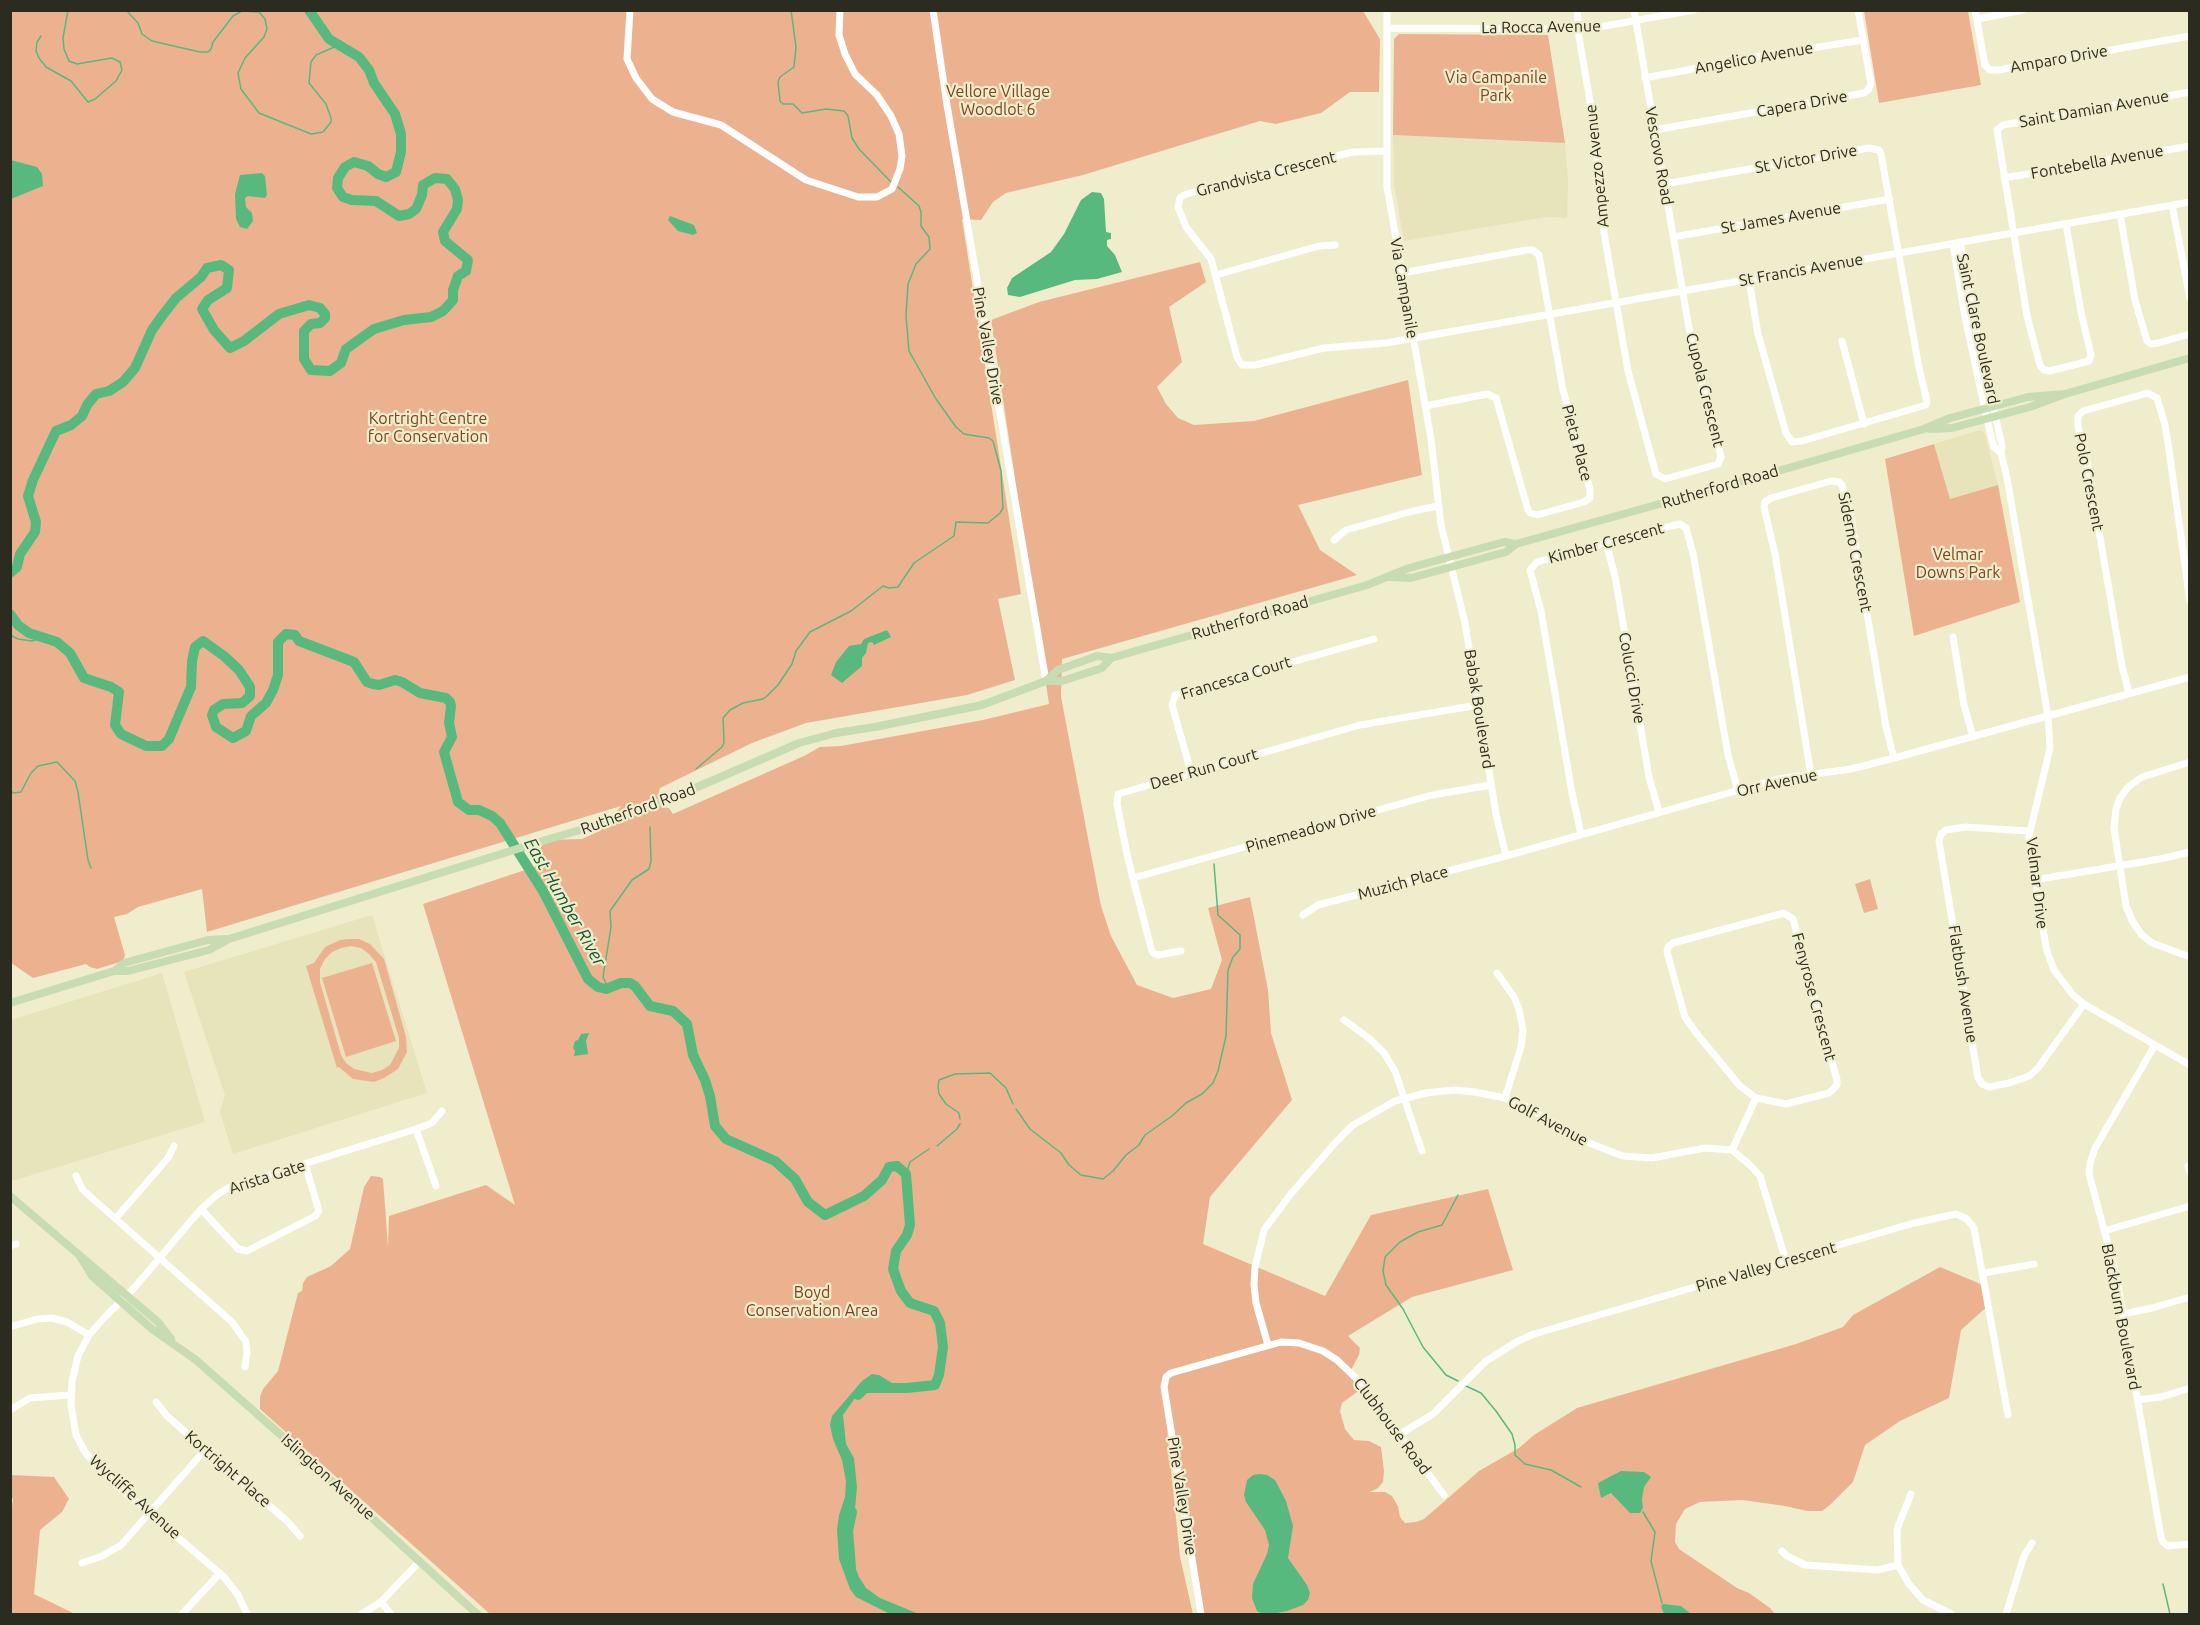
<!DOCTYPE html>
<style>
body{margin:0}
#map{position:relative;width:2200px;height:1625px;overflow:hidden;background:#f0edcc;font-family:Ubuntu,sans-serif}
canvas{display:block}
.frame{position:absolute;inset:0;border:12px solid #2c2b1f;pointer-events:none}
</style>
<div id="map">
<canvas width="2200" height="1625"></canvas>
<div class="frame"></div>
</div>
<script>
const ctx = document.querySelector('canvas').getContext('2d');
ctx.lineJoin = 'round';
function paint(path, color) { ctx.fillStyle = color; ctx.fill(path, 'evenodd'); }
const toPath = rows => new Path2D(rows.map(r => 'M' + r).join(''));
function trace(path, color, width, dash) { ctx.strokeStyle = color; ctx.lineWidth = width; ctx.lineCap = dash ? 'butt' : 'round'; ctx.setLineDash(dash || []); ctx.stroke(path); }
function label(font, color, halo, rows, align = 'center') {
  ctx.font = font + ' Ubuntu,sans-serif'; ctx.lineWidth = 4.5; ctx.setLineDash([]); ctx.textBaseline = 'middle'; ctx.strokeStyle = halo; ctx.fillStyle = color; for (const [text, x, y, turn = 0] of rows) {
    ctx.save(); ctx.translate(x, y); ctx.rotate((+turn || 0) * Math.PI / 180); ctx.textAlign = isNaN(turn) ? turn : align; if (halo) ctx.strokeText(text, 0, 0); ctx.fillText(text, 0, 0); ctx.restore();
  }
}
paint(toPath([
 [1393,135,1565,143,1568,182,1567,218,1546,217,1404,241,1394,185],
 [1980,430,1985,434,1998,485,1950,500,1934,444],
 [372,915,427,1093,233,1154,220,1112,225,1095,184,972],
 [162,973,205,1122,12,1181,11,1020]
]), '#e7e3ba');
paint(toPath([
 [10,11,1363,11,1380,39,1379,92,1350,92,1321,113,1276,124,1260,121,1083,175,1006,193,993,202,981,220,962,219,1021,594,998,599,1015,680,967,695,806,723,752,743,660,788,658,796,661,807,669,808,673,814,804,756,820,747,841,746,983,720,1049,704,991,320,1039,302,1200,262,1206,282,1169,307,1182,362,1157,387,1166,404,1178,418,1194,425,1254,421,1408,380,1422,475,1298,505,1320,550,1357,575,1062,659,1061,697,1101,906,1111,936,1137,985,1173,998,1211,989,1222,960,1208,908,1250,897,1268,990,1271,1033,1292,1100,1210,1197,1203,1244,1325,1296,1371,1215,1488,1189,1513,1270,1412,1297,1348,1336,1360,1348,1359,1355,1351,1370,1361,1382,1361,1389,1342,1403,1340,1411,1345,1429,1354,1440,1369,1441,1381,1447,1384,1471,1383,1482,1378,1488,1370,1492,1385,1492,1392,1496,1398,1506,1400,1517,1405,1523,1416,1522,1424,1519,1479,1471,1519,1448,1534,1435,1577,1408,1796,1344,1843,1327,1853,1315,1940,1267,1983,1285,1990,1304,1961,1330,1949,1398,1900,1421,1865,1445,1853,1482,1830,1505,1822,1511,1807,1511,1785,1506,1742,1500,1700,1502,1685,1509,1676,1524,1675,1542,1679,1549,1737,1588,1749,1593,1770,1608,1775,1614,1201,1614,1167,1430,1180,1557,1193,1614,490,1614,260,1409,260,1397,263,1389,278,1371,298,1293,302,1291,303,1283,307,1277,331,1266,350,1249,364,1187,371,1176,380,1177,383,1179,388,1247,389,1216,486,1185,515,1205,423,904,540,865,539,850,546,840,582,839,595,833,605,826,621,806,207,932,202,889,138,907,127,914,114,917,125,955,123,961,97,969,90,967,86,964,33,978,11,963],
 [1864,11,1968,11,1981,85,1879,103],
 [1399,34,1548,35,1565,143,1393,135,1394,39],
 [1934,444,1950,499,1998,485,2020,602,1914,636,1885,459],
 [1870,879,1878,909,1864,913,1855,884],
 [348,939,359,939,370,944,384,959,406,1037,407,1052,398,1069,384,1078,374,1082,353,1079,339,1067,337,1068,306,966,314,963,325,947,340,940],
 [351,946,361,948,369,954,376,962,399,1038,399,1048,390,1065,382,1070,372,1073,354,1069,346,1063,341,1055,320,982,320,969,325,959,332,952,341,948],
 [372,963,396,1041,346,1057,322,978],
 [11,1475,54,1477,69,1499,62,1512,40,1530,34,1594,75,1614,11,1614,10,1519,13,1500,11,1495]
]), '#ecb28f');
paint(toPath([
 [11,160,37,167,42,174,43,186,11,199],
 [262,173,265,176,267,195,265,198,248,196,245,198,246,207,252,213,253,221,247,229,240,227,236,219,235,194,240,175],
 [1092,192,1101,193,1104,199,1106,232,1111,233,1111,239,1107,240,1107,246,1115,255,1122,272,1097,279,1075,280,1020,297,1008,295,1007,288,1012,278,1051,252,1064,234,1081,200],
 [670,216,694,225,697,233,693,235,678,231,668,220],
 [887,630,891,637,874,645,872,642,868,643,866,653,862,658,862,666,842,683,831,675,836,662,849,646,861,644,864,639],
 [589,1033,586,1041,588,1054,574,1056,575,1051,573,1048,575,1041,578,1040,581,1034],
 [872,1374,879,1375,897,1386,907,1388,896,1393,890,1393,878,1387,869,1388,855,1398,843,1415,846,1444,854,1458,857,1487,855,1509,847,1532,848,1548,859,1577,866,1588,880,1598,919,1614,890,1614,856,1597,850,1589,839,1559,837,1530,839,1515,845,1497,846,1481,842,1460,833,1439,830,1425,832,1416,862,1381],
 [1621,1471,1644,1472,1651,1477,1644,1487,1642,1499,1643,1508,1640,1513,1630,1513,1611,1493,1601,1498,1598,1483],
 [1260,1474,1267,1475,1275,1480,1286,1501,1293,1526,1288,1558,1307,1585,1310,1593,1308,1600,1303,1605,1287,1611,1272,1614,1263,1614,1257,1611,1252,1598,1253,1584,1267,1554,1269,1545,1265,1530,1246,1502,1244,1495,1247,1480,1253,1475],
 [1663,1604,1681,1606,1691,1614,1664,1614,1661,1606]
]), '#58b97f');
trace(toPath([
 [126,10,138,23,142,34,152,41,200,52,208,52,211,49,213,42,233,16,242,11,259,12,265,19,267,29,264,37,245,58,238,73,241,89,259,113,311,134,323,132,331,122,331,118,326,104,309,83,311,62,316,55,339,45],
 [791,10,796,47,794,67,780,77,778,82,780,101,783,104,793,104,802,113,826,109,844,111,848,116,852,138,859,149,891,182],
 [41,36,37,42,36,51,39,58,46,67,71,81,88,102,95,99,116,81,122,70,120,62,112,58,77,64,69,61,64,49,63,38,68,10],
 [10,635,18,639,32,641,40,638],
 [696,769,722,747,724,743,723,718,730,710,743,703,763,699,767,696,778,685,792,664,796,651,810,632,851,611,883,586,889,588,898,587,914,563,954,536,956,522,988,523,1000,513,1003,508,1001,471,993,441,989,438,964,434,956,427,936,399,909,351,906,316,908,284,916,264,930,249,929,237,921,226,921,212,919,206,898,187],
 [10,791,14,793,21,792,31,773,38,766,57,762,75,781,78,792,88,860,91,868],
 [608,988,603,977,611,927,610,911,632,880,649,869,651,861,650,827],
 [1016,1109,1030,1129,1061,1153,1069,1165,1081,1175,1103,1179,1113,1171,1126,1155,1139,1145,1145,1135,1172,1116,1186,1103,1202,1094,1213,1083,1218,1071,1226,1036,1228,970,1233,957,1240,949,1240,935,1218,915,1214,864],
 [960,1119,959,1113,946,1104,939,1094,938,1087,939,1080,955,1074,990,1073,1006,1088,1013,1104],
 [937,1146,957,1129,960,1124],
 [906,1174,910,1162,929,1149],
 [1458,1381,1446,1375,1423,1347,1403,1309,1386,1285,1383,1271,1385,1257,1400,1242,1418,1232,1442,1225,1458,1195],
 [1466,1386,1481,1393,1496,1411,1512,1434,1515,1445,1515,1455,1525,1464,1551,1470,1581,1487],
 [1643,1512,1655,1532,1651,1561,1662,1603],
 [2163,1584,2170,1614]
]), '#58b97f', 1.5);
trace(toPath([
 [10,573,17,567,20,554,35,532,36,522,28,496,33,480,56,431,71,425,82,416,87,405,96,394,109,391,123,382,135,368,152,330,162,316,176,298,201,277,207,268,221,265,229,270,227,288,208,300,202,309,214,330,230,348,244,341,279,314,309,305,320,308,325,314,325,318,320,323,311,324,304,331,304,359,311,370,330,371,341,363,346,349,374,329,404,320,431,317,443,311,453,300,453,290,458,276,466,271,468,260,445,241,443,232,457,209,458,200,455,189,447,179,435,178,423,185,422,195,416,209,409,214,399,216,376,201,352,200,343,197,337,188,338,178,345,167,354,162,368,166,378,174,386,177,396,172,401,152,401,134,395,114,374,83,369,70,359,57,329,39,309,10],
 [10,614,18,625,29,633,57,642,70,653,84,678,111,687,119,692,115,725,121,734,146,746,162,746,169,739,191,687,192,661,195,647,203,641,224,656,239,670,250,687,250,696,242,703,223,704,214,710,212,715,216,727,233,738,246,731,251,716,266,703,273,690,278,675,278,642,286,634,295,635,299,641,354,662,367,682,373,684,379,685,395,680,402,682,420,693,446,698,450,702,451,706,449,723,452,737,444,752,458,802,469,810,479,810,492,816,500,823,543,891,588,979,598,987,606,989,621,983,630,983,635,986,650,1006,673,1011,687,1024,693,1055,705,1080,710,1096,715,1126,726,1139,775,1161,795,1179,808,1202,825,1215,864,1196,882,1180,889,1167,897,1166,906,1174,910,1225,907,1235,896,1251,893,1269,901,1291,910,1303,934,1311,940,1323,943,1347,939,1375,935,1385,907,1388,865,1388,858,1395],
 [851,1567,848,1531,852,1512]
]), '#58b97f', 10);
trace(toPath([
 [630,10,627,59,636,78,652,99,673,112,721,125,806,180,858,197,877,197,892,189,900,169,902,156,899,134,891,116,877,95,855,74,845,54,839,35,840,10],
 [933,10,947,105,1046,681],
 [1387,10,1387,187,1431,439,1441,525,1465,623,1496,814,1506,856],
 [1577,10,1579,37,1593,119,1604,233,1628,371,1656,474,1665,479,1718,464,1721,457,1692,345,1634,10],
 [1975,10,1985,65,1990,70,1998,70,2190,36],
 [1977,19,2023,10],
 [1387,28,1588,29,1694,10],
 [1645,78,1761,56,1863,40],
 [1654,130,1864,93,1868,90,1871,84,1858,10],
 [1386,151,1353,152,1204,189,1184,195,1180,198,1178,207,1186,227,1211,259,1237,357,1242,365,1255,365,1324,348,1386,343,2190,202],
 [2004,178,2190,146],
 [1664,184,1869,148,1879,150,1881,154,1919,368,1927,401,1926,405,1802,441,1792,442,1786,433,1758,334,1749,280],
 [2172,205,2190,298],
 [2120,214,2135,300,2147,341,2151,344,2158,343,2190,334],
 [2066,224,2081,312,2091,355,2089,361,2050,371,2044,370,2040,365,2027,316,1997,130,2003,125,2190,92],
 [1673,237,1890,199],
 [1960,242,1973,315,2002,446,2001,453,2007,478,2048,716,2050,748,2029,836,2046,948,2054,970,2073,995,2084,1004,2190,1065],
 [1953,244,1965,317,1989,428,1994,447,2001,453],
 [1402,273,1527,250,1533,250,1539,255,1563,390,1590,490,1590,498,1584,502,1537,515,1530,513,1528,510,1496,398,1487,394,1425,406],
 [1216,275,1319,246,1335,245],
 [1842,341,1864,424],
 [1334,540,1346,530,1413,511,1438,506],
 [1606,543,1615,576,1649,777,1659,812],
 [1953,637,1964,705,1973,737],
 [2129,693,2122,666,2086,455,2078,427,2078,416,2083,411,2148,393,2157,398,2165,425,2169,450,2190,601],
 [2190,762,2142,777,2128,787,2120,798,2116,809,2114,828,2126,906,2133,922,2141,934,2152,943,2190,957],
 [1191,772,1172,705,1175,695,1374,639],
 [1811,775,1775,554,1764,507,1765,502,1771,498,1831,481,1839,482,1842,485,1850,512,1886,727,1894,758],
 [2029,831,1965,827,1946,830,1941,834,1939,841,1978,1078,1982,1084,1989,1087,2009,1083,2029,1076,2038,1068,2084,1004],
 [1581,834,1572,793,1541,611,1530,570,1537,562,1649,531,1680,524,1686,528,1693,553,1728,755,1738,791],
 [1133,878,1432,795,1491,785],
 [2034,880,2160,859,2190,852],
 [1784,913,1793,919,1837,1080,1837,1085,1829,1093,1786,1104,1756,1098,1740,1086,1697,1034,1685,1017,1667,952,1668,947,1673,943,1784,913],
 [1303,915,1318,905,1506,856,1778,779,1851,769,1894,758,2190,677],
 [1181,951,1158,955,1153,953,1151,948,1128,859,1117,804,1118,794,1360,725,1478,705],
 [1497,973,1514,997,1519,1009,1523,1030,1521,1047,1505,1098],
 [1344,1020,1370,1039,1384,1053,1395,1071,1422,1151],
 [2155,1045,2095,1148,2090,1163,2089,1174,2116,1274,2161,1537,2163,1542,2168,1546,2190,1544],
 [416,1129,436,1186],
 [1732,1150,1756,1098],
 [2188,1166,2190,1172],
 [76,1176,83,1190,232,1322,246,1342,247,1353,245,1367],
 [201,1209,238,1249,247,1251,315,1216,319,1211,305,1164],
 [116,1218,168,1158,174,1146],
 [2104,1231,2190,1206],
 [10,1246,16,1244],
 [1984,1273,2034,1264],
 [2123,1314,2152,1308,2190,1297],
 [10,1327,37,1319,52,1318,67,1322,89,1335],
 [1268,1345,1256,1303,1254,1285,1255,1267,1264,1230,1290,1195,1335,1143,1353,1125,1395,1101,1426,1093,1454,1090,1475,1092,1505,1098,1525,1106,1589,1143,1623,1156,1652,1158,1705,1148,1732,1150,1750,1165,1760,1176,1786,1261],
 [2137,1400,2161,1397,2190,1388],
 [156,1402,167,1416,288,1522,300,1536],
 [10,1410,30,1398,70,1395],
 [1400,1434,1433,1414,1486,1361,1518,1341,1534,1334,1914,1223,1956,1214,1967,1219,1974,1228,2008,1415],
 [1911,1494,1897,1529,1898,1565,1909,1584,1923,1600,1951,1614],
 [1782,1551,1787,1556,1805,1565,1878,1570,1898,1565],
 [82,1563,102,1556,121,1545,205,1450],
 [381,1602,391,1614],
 [182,1614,220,1573],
 [247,1614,238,1595,224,1577,113,1482,98,1468,85,1452,76,1435,71,1405,72,1381,78,1356,89,1335,105,1317,135,1287,201,1209,218,1194,230,1187,416,1129,432,1123,442,1111],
 [362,1614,381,1602,419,1562],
 [1201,1614,1164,1387,1166,1377,1171,1373,1281,1342,1299,1343,1323,1351,1337,1360,1363,1385,1444,1495],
 [2006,1614,2024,1556,2032,1543]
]), '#fff', 7);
trace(toPath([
 [1930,429,1952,428,2030,407,2065,394,2190,358],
 [1388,577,1411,578,1506,552,1516,544,1792,467,1924,429,1950,418,2028,397,2065,394],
 [1046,681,1058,670,1097,656,1111,658,1367,585,1409,568,1504,542,1516,544],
 [114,971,124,963,208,940,225,939],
 [10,1003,114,971,128,971,209,950,229,939,549,839,608,822,686,792,799,743,836,733,875,727,982,705,1046,681,1062,681,1102,668,1111,658],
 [10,1196,158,1322,171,1339],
 [81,1258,92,1276,152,1329,196,1360,291,1444,477,1614]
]), '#c8dcb3', 8);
label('16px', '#2c2b1f', '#f0edcc', [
 ["La Rocca Avenue",1541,27,-1],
 ["Angelico Avenue",1754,58,-10],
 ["Amparo Drive",2059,59,-10],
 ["Capera Drive",1802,104,-10],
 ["Saint Damian Avenue",2094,109,-10],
 ["Vescovo Road",1659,156,80],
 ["St Victor Drive",1806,159,-10],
 ["Fontebella Avenue",2097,162,-10],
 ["Ampezzo Avenue",1597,166,-96],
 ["Grandvista Crescent",1266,174,-14],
 ["St James Avenue",1781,218,-10],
 ["St Francis Avenue",1801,270,-10],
 ["Via Campanile",1404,288,80],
 ["Saint Clare Boulevard",1978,329,78],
 ["Pine Valley Drive",988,346,80],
 ["Cupola Crescent",1705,390,76],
 ["Pieta Place",1577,443,75],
 ["Polo Crescent",2089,482,79],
 ["Rutherford Road",1720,487,-16],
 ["Kimber Crescent",1606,543,-15],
 ["Siderno Crescent",1855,552,79],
 ["Rutherford Road",1250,618,-16],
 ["Francesca Court",1236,678,-17],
 ["Colucci Drive",1632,678,80],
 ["Babak Boulevard",1479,709,81],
 ["Deer Run Court",1204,769,-16],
 ["Orr Avenue",1777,783,-12],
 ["Rutherford Road",638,809,-20],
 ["Pinemeadow Drive",1311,829,-16],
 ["Muzich Place",1403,883,-15],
 ["Velmar Drive",2037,883,83],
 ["Flatbush Avenue",1963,984,81],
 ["Fenyrose Crescent",1814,997,75],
 ["Golf Avenue",1548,1121,28],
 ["Arista Gate",267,1177,-18],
 ["Pine Valley Crescent",1766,1267,-16],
 ["Blackburn Boulevard",2121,1317,79],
 ["Clubhouse Road",1392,1426,53],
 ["Kortright Place",228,1469,41],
 ["Islington Avenue",328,1477,42],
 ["Pine Valley Drive",1182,1496,81],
 ["Wycliffe Avenue",135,1497,42]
]);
label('16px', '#7c431c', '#f0edcc', [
 ["Via Campanile",1496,78],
 ["Park",1496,96],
 ["Vellore Village",998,92],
 ["Woodlot 6",998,110],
 ["Kortright Centre",428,419],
 ["for Conservation",428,437],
 ["Velmar",1958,555],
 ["Downs Park",1958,573],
 ["Boyd",812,1293],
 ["Conservation Area",812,1311]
]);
label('italic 18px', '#0b5731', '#f0edcc', [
 ["East Humber River",565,902,60]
]);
</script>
